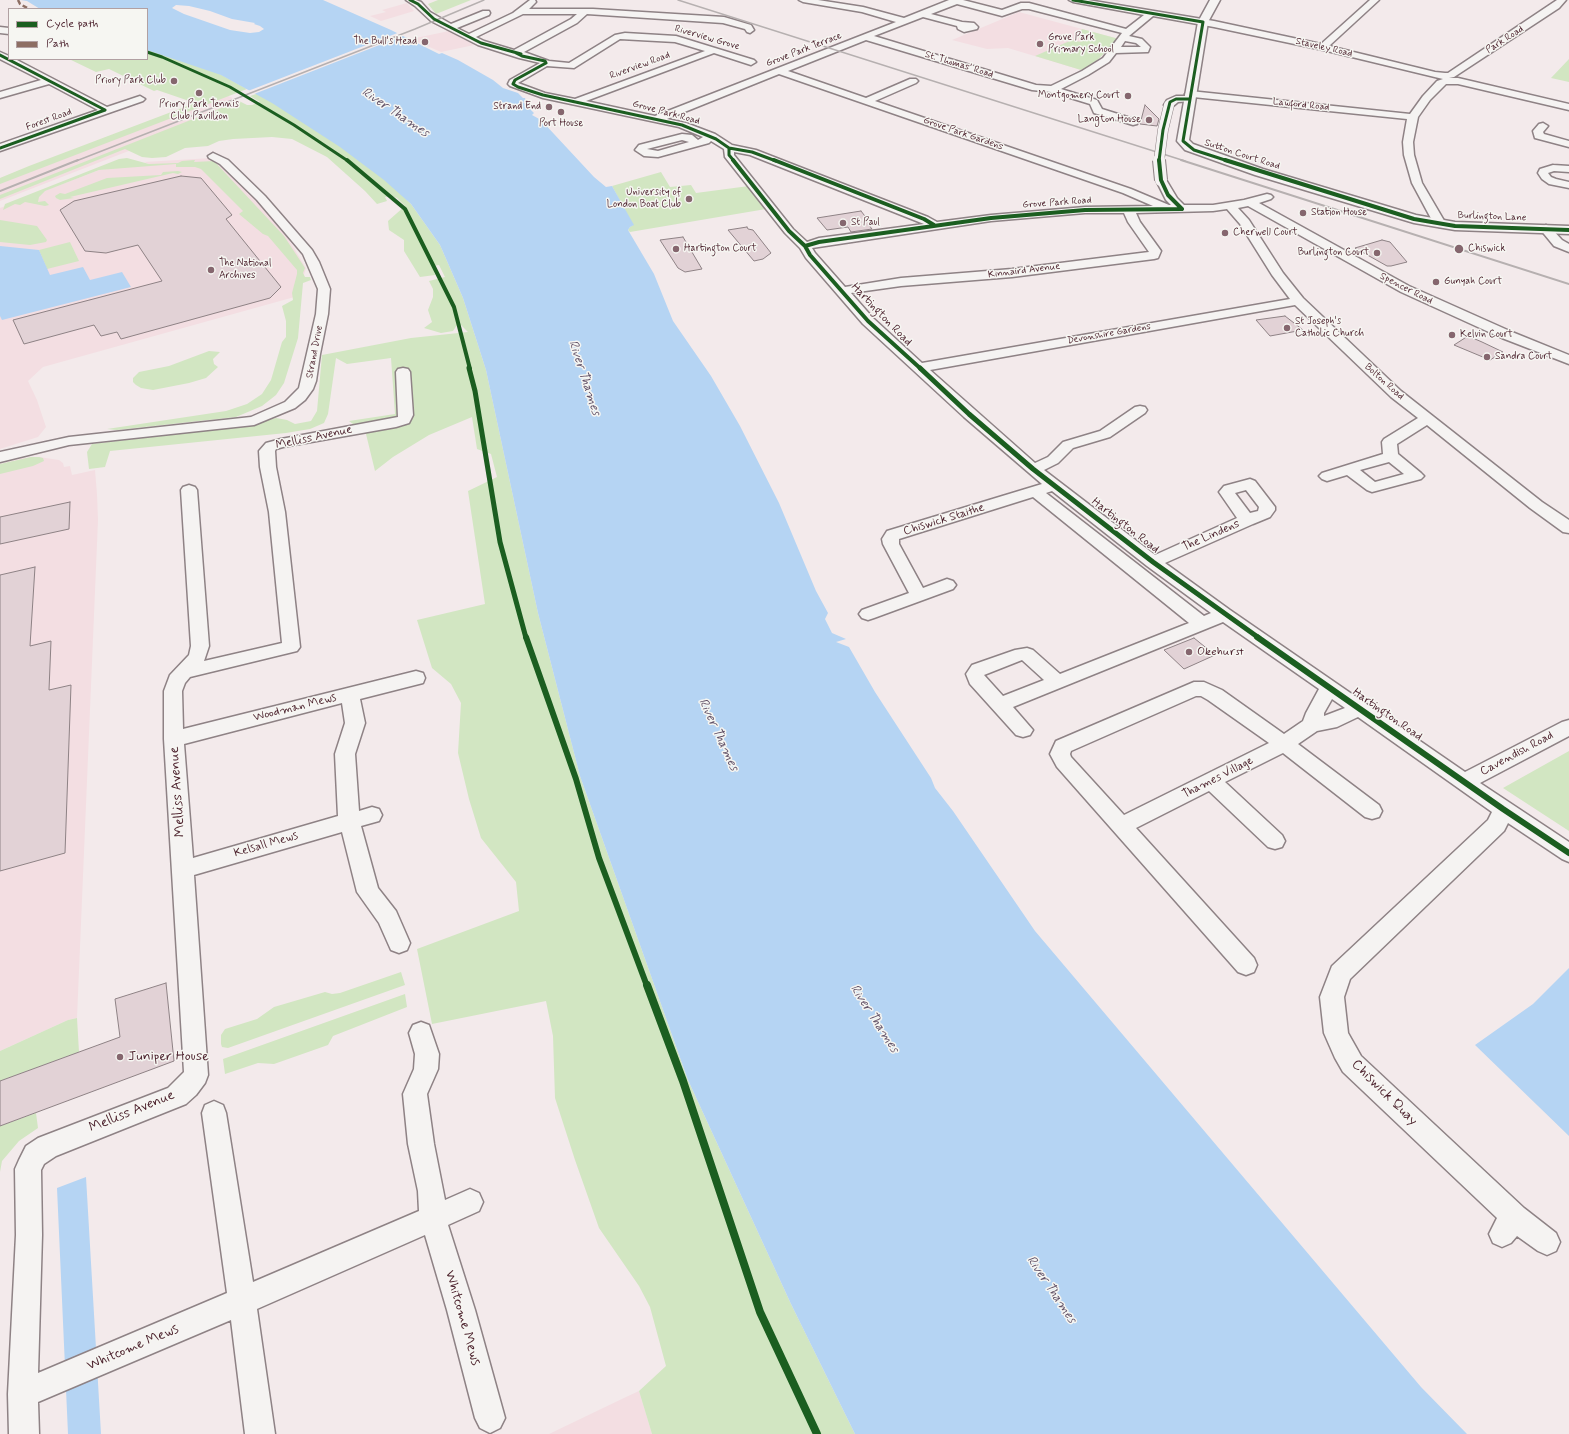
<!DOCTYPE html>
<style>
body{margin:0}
#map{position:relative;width:1569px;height:1434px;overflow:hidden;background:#f3eaeb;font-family:Mynerve,sans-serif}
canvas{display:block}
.legend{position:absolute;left:8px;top:8px;width:140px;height:52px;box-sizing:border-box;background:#f6f6f2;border:1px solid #b1a0a2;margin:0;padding:5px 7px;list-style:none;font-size:12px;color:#4a1f2b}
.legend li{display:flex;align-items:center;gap:8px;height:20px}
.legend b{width:20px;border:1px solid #b1a0a2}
</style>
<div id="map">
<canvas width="1569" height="1434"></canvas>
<ul class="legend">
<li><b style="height:5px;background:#1b5e20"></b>Cycle path</li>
<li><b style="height:5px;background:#8d6e63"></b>Path</li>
</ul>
</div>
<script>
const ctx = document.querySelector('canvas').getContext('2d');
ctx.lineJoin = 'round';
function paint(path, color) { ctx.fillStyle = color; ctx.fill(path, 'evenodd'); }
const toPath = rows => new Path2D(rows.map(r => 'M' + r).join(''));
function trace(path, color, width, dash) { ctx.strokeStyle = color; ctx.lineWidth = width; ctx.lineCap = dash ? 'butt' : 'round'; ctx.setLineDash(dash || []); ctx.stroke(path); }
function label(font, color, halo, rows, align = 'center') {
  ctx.font = font + ' Mynerve,sans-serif'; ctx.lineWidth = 3; ctx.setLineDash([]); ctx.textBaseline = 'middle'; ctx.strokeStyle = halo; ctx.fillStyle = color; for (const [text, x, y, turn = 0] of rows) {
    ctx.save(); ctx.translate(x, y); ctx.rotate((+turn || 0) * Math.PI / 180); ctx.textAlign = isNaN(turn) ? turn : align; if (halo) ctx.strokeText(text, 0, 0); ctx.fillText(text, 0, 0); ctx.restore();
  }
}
paint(toPath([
 [407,3,414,11,381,21,370,16,386,12,382,10],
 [1019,12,1119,39,1088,69,1081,70,1008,48,987,49,952,40],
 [449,31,474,45,441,52,411,39],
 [216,90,247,105,0,201,0,178,196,103],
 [212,158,219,159,286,235,306,268,298,296,43,367,28,381,37,400,46,427,38,437,0,449,0,208,99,170,149,164,144,162],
 [39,457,59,460,63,463,64,467,70,466,72,475,95,470,97,494,98,520,77,1018,68,1020,0,1051,0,464,23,458],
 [639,1391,652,1434,549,1434,626,1397]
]), '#f3dee2');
paint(toPath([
 [438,0,471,0,436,14,428,4],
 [1082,29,1119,39,1088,69,1081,70,1035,56,1072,40,1081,42,1078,34],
 [147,48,200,63,247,89,0,184,0,178,29,166,195,103,157,90,154,91,109,69,96,72,69,59,147,59],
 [1569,59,1569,82,1551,78],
 [259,93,355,147,411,204,440,245,463,298,486,370,538,613,580,776,688,1080,791,1304,855,1434,652,1434,639,1391,666,1366,650,1307,639,1286,599,1228,575,1160,555,1098,553,1036,546,1001,432,1024,417,949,519,911,516,882,481,838,469,799,458,753,461,703,451,684,432,668,417,620,485,604,468,491,497,477,491,454,477,449,472,417,429,435,393,457,375,471,366,434,349,421,395,414,391,358,347,364,336,358,328,414,324,423,310,429,286,433,110,451,105,467,89,469,87,452,92,444,246,426,276,418,287,420,295,424,311,421,317,411,322,355,411,338,468,332,461,325,457,325,453,331,441,333,424,328,432,322,428,310,433,297,433,289,429,281,445,277,439,265,433,266,435,275,420,277,404,251,404,240,389,230,388,221,405,206,397,198,391,196,385,197,387,201,377,204,365,191,327,157,292,139,272,137,233,139,219,141,208,146,185,148,166,157,152,158,142,157,125,149,0,199,0,195,239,101,247,105,252,105,260,102,250,96],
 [127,158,149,164,178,163,182,161,195,160,194,162,214,161,284,236,305,268,303,273,305,277,310,277,311,280,303,283,298,338,284,383,276,395,262,406,236,417,117,430,107,429,226,411,247,404,262,394,271,380,282,342,286,337,286,321,282,306,293,300,292,293,297,274,297,270,268,236,263,234,239,214,243,211,201,169,195,167,176,167,176,164,99,170,45,191,39,197,38,202,45,201,49,205,45,206,25,202,20,205,15,204,3,210,5,204,119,159],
 [178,171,182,172,178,174,173,173,70,197,74,198,60,200,56,198,55,196,60,193,65,194,107,178,161,175,163,172],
 [661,172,670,187,691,185,696,193,749,186,766,209,630,232,628,230,630,227,633,225,612,186],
 [0,220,37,226,47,240,46,242,30,245,0,242],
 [70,242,79,261,47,269,39,250],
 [209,351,220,352,213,359,214,364,218,367,206,378,189,383,153,390,141,388,136,385,133,382,133,378,139,372,169,366],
 [31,457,39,457,43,458,44,461,33,466,0,474,0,464],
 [1569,751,1569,831,1503,788],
 [401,972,405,985,228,1048,222,1047,221,1044,221,1035,225,1029,257,1019,274,1007,325,992,332,994,340,993],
 [405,994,407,1007,333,1036,328,1045,274,1064,258,1063,225,1074,223,1059],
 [77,1018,79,1052,0,1081,0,1051,68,1020],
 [36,1113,38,1128,19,1141,2,1161,0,1172,0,1126]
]), '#d2e6c2');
paint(toPath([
 [21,0,323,0,391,30,439,54,442,53,458,60,493,80,503,88,518,93,523,98,525,98,526,101,523,102,534,113,532,115,541,120,594,177,606,187,612,186,634,225,630,227,628,230,654,274,673,321,711,376,740,426,779,503,816,591,828,613,825,619,832,633,846,639,836,642,849,647,875,692,931,778,935,788,953,811,1035,931,1421,1387,1467,1434,855,1434,791,1304,688,1080,580,776,538,613,486,370,463,298,440,245,411,204,384,180,340,147,272,103,221,75,147,50,147,9,40,9,27,1],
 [176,5,189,6,210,11,232,19,255,23,254,24,260,26,264,29,259,32,250,33,230,30,184,14,172,8],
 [0,246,39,250,50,275,83,267,90,280,122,272,131,287,2,320,0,316],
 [1569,968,1569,1136,1475,1045,1533,1004],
 [86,1177,101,1434,68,1434,57,1188]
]), '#b5d4f3');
paint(toPath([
 [400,32,405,35,254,94,248,91]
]), '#f3eaeb');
const building = toPath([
 [1145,105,1159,119,1157,126,1140,124,1145,105],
 [181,176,201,178,232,215,226,219,281,287,270,298,121,339,117,332,101,336,94,325,24,344,13,320,162,281,138,245,106,253,85,251,60,210,74,201,181,176],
 [861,211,871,224,868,224,872,229,851,232,848,227,827,230,817,218,861,211],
 [747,227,748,229,753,230,771,253,763,259,754,261,728,230,747,227],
 [683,237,702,269,685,272,678,268,660,240,683,237],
 [1382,240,1390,242,1407,262,1391,266,1387,266,1355,248,1382,240],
 [1285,316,1303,330,1270,336,1256,320,1285,316],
 [1468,336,1482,342,1503,352,1490,360,1454,345,1468,336],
 [70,502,69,529,0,544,0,517,70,502],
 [35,567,30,646,51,641,49,690,71,685,65,853,0,871,0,575,35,567],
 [1194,638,1215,655,1184,669,1164,650,1194,638],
 [166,983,174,1061,0,1126,0,1081,120,1037,115,999,166,983]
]);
paint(building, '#e2d2d6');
trace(building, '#8e8285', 1);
const street = toPath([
 [406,0,416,0,421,2,430,12,451,24,483,11,489,11,490,13,489,15,457,28,469,34,513,13,530,0,535,0,536,2,529,9,593,9,724,17,751,25,754,30,750,33,747,32,745,29,723,23,587,14,577,23,524,52,549,61,569,63,615,35,625,33,676,36,754,60,756,62,751,65,714,53,586,101,655,116,896,22,862,12,803,2,799,0,818,0,863,7,904,18,949,0,963,0,1002,10,1021,3,1029,3,1126,29,1144,15,1073,2,1069,0,1088,0,1214,21,1321,44,1370,0,1379,0,1329,46,1435,72,1445,73,1448,73,1557,0,1566,0,1559,8,1454,77,1449,78,1458,78,1569,104,1569,110,1458,84,1446,84,1430,100,1418,117,1413,142,1414,155,1422,183,1446,224,1444,226,1440,227,1436,226,1434,224,1412,183,1404,155,1403,142,1407,119,1193,97,1194,99,1192,101,1178,102,1172,107,1169,108,1164,105,1167,100,1176,96,1187,96,1185,94,1190,91,1410,114,1423,96,1437,81,1443,79,1323,50,1214,27,1153,16,1129,36,1142,39,1150,47,1148,52,1116,53,1109,62,1088,75,1061,89,1097,100,1102,109,1137,120,1138,122,1137,124,1133,125,1094,113,1090,104,1051,92,1032,90,866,40,788,71,866,98,910,79,916,79,918,81,916,83,875,101,1131,189,1169,205,1171,205,1166,200,1156,180,1157,178,1165,178,1177,198,1184,205,1213,205,1244,200,1267,194,1271,195,1273,197,1271,199,1259,203,1409,286,1512,332,1569,355,1569,364,1502,338,1401,292,1248,206,1238,208,1249,220,1283,273,1303,298,1401,391,1542,502,1569,520,1569,533,1563,532,1530,508,1427,425,1397,444,1398,454,1421,473,1424,476,1421,479,1372,492,1367,490,1347,475,1327,481,1322,479,1319,476,1322,473,1383,454,1382,442,1384,439,1418,418,1391,397,1295,305,930,370,1035,463,1048,457,1063,442,1100,431,1135,407,1140,406,1145,407,1147,410,1145,413,1110,437,1073,448,1058,463,1044,470,1155,555,1237,518,1219,492,1224,486,1250,479,1255,481,1275,507,1275,510,1270,517,1253,524,1165,563,1230,610,1465,772,1562,722,1569,720,1569,736,1480,783,1569,842,1569,862,1562,859,1508,823,1504,831,1350,979,1344,997,1348,1033,1361,1056,1524,1208,1556,1233,1560,1242,1556,1251,1547,1255,1538,1251,1517,1236,1511,1243,1502,1247,1493,1243,1489,1234,1497,1218,1343,1072,1335,1058,1324,1033,1320,997,1332,966,1488,820,1492,812,1358,717,1337,727,1317,731,1298,744,1379,805,1382,811,1379,817,1372,819,1365,817,1283,753,1225,782,1282,835,1285,841,1282,847,1275,849,1268,847,1209,791,1136,828,1254,958,1257,965,1254,972,1246,975,1238,972,1057,767,1050,754,1056,741,1194,682,1204,682,1222,690,1284,734,1303,721,1306,713,1319,689,1223,622,1013,707,1033,730,1030,735,1023,737,1016,735,970,684,966,674,972,665,1015,650,1027,648,1033,650,1060,674,1189,623,1033,497,899,539,899,544,923,588,947,579,953,581,956,585,953,589,874,618,868,620,862,618,859,614,862,610,909,593,883,544,882,539,887,531,1042,484,964,417,863,324,806,258,800,248,785,233,725,157,724,149,711,141,709,143,658,157,644,156,635,150,639,145,682,134,692,135,698,140,703,137,679,127,543,98,510,86,508,84,510,80,540,63,519,58,478,45,431,21,415,6,406,0],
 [957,4,1002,16,1022,9,1029,9,1122,33,1103,58,1082,71,1051,86,1036,85,874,36,923,17,957,26,958,29,964,32,977,29,978,27,974,23,962,22,931,14,957,4],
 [523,14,577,14,571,19,514,50,484,41,476,37,523,14],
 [620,39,675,42,705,51,575,99,545,93,518,83,547,66,574,68,620,39],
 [1125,41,1136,43,1141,47,1121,47,1125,41],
 [779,74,1123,193,1153,206,1085,207,991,215,937,222,928,217,756,150,732,145,715,134,686,123,667,119,779,74],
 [682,140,689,142,658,151,647,149,682,140],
 [734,152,750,155,924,224,819,238,807,242,793,229,734,155,734,152],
 [1227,209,1240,224,1272,275,1290,299,922,363,873,318,851,293,901,286,1012,277,1154,259,1158,258,1161,251,1140,222,1136,213,1213,211,1227,209],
 [1085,213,1124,213,1128,222,1149,252,1012,269,901,278,845,287,815,253,812,248,991,221,1085,213],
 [1389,462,1404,474,1375,482,1360,470,1389,462],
 [1246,490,1259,507,1258,511,1250,513,1235,493,1246,490],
 [1052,491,1147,566,1211,613,1204,616,1046,493,1052,491],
 [1022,660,1044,680,1003,696,984,675,1022,660],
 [1196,696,1201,696,1208,700,1269,743,1124,815,1071,757,1070,754,1071,751,1196,696],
 [1332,699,1345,708,1324,716,1324,713,1332,699],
 [0,27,9,28,9,34,0,33,0,27],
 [0,52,9,56,9,59,15,59,107,107,140,96,145,99,143,101,0,151,0,144,98,110,49,84,0,98,0,92,41,80,0,59,0,52],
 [1543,123,1548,126,1543,132,1544,134,1569,141,1569,147,1535,138,1533,131,1539,124,1543,123],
 [213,153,228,160,265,196,312,250,319,262,330,289,328,314,320,354,316,381,313,389,305,400,295,408,254,425,69,445,0,462,0,452,69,437,251,417,285,402,299,388,316,314,318,289,303,254,257,200,220,164,209,158,208,156,213,153],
 [1553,165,1569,166,1569,172,1554,171,1548,173,1551,177,1556,179,1569,182,1569,188,1549,184,1542,179,1538,173,1540,169,1553,165],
 [1546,225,1550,227,1562,240,1569,244,1569,252,1554,246,1540,229,1542,227,1546,225],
 [403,368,408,369,410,372,413,415,409,423,396,427,283,447,276,449,275,451,276,467,285,512,300,647,297,651,190,677,185,683,182,691,183,729,416,671,423,673,425,678,423,683,360,699,365,723,355,754,359,811,372,807,379,809,382,815,379,821,361,826,378,888,396,911,410,943,407,950,399,953,391,950,379,923,357,892,342,832,194,875,208,1075,205,1083,196,1095,186,1104,56,1156,44,1164,41,1170,42,1235,38,1373,227,1293,202,1113,205,1105,214,1101,223,1105,226,1113,253,1282,419,1211,418,1191,408,1144,403,1094,414,1069,415,1054,409,1033,413,1025,421,1022,429,1025,439,1054,438,1069,427,1094,434,1144,445,1200,470,1189,479,1193,483,1202,479,1211,448,1225,475,1310,505,1418,500,1428,490,1433,480,1428,475,1418,447,1310,425,1235,257,1309,275,1434,245,1434,231,1320,38,1402,39,1434,9,1434,8,1394,16,1235,15,1169,19,1160,26,1146,38,1138,168,1088,184,1072,164,739,164,691,170,675,189,655,191,646,181,490,183,487,189,485,195,487,197,490,209,646,204,661,282,643,269,512,260,467,259,451,266,443,281,439,398,417,396,372,398,369,403,368],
 [342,703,345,723,335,754,338,816,193,858,184,744,342,703]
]);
const secondary = toPath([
 [1210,0,1220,0,1208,22,1189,140,1193,144,1263,169,1416,215,1455,222,1569,226,1569,234,1455,230,1414,223,1255,175,1185,150,1177,141,1198,22,1210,0]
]);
trace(street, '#8e8285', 3);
trace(secondary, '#8e8285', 3);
paint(street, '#f5f3f2');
paint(secondary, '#f5f3f2');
trace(toPath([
 [678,0,1185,161],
 [76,161,415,29,484,0]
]), '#b6b0b0', 1.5);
trace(toPath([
 [1181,160,1569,284],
 [0,191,78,160]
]), '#b6b0b0', 2);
const streetBridgeFar1 = toPath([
 [1159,161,1163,130,1169,105]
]);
const streetBridge = toPath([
 [1159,160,1161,180]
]);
trace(streetBridgeFar1, '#8e8285', 11, []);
trace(streetBridge, '#8e8285', 14, []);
trace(streetBridgeFar1, '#f5f3f2', 10);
trace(streetBridge, '#f5f3f2', 12);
trace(toPath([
 [18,0,20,4,29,9]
]), '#8d6e63', 2.5, [5, 2.5]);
trace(toPath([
 [410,0,418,4,434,19,481,43,521,54],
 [1073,0,1203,22,1183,141,1194,150,1228,161],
 [147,52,162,57,230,87,294,125,348,161],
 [516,53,522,56,545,61,546,63,515,80,513,84,518,87,543,95,682,125,716,139,729,148,752,152,776,161],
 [0,55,105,110],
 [0,148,105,110],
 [729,148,729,155,734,161],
 [1159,161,1163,130,1170,102,1176,99,1189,99]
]), '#1b5e20', 3);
trace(toPath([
 [347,160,405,209,454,307,470,369],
 [733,160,789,231,805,246,810,255,868,321,921,369],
 [774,160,924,219,934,225],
 [1159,160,1161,180,1168,195,1182,209],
 [1225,160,1414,219,1455,226,1569,230],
 [805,246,819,242,991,218,1085,210,1182,209]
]), '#1b5e20', 4);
trace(toPath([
 [469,368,475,391,500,542,526,638],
 [920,368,969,414,1033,469,1153,562,1259,638]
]), '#1b5e20', 5);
trace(toPath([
 [526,637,576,779,599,858,647,986],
 [1257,637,1503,809,1569,853]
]), '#1b5e20', 6);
trace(toPath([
 [647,985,683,1081,760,1312,817,1434]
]), '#1b5e20', 8);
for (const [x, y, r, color] of [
 [425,42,4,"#85666e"],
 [1040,44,4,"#85666e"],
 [174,81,4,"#85666e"],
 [199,93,4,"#85666e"],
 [1128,96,4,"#85666e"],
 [549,107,4,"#85666e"],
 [561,112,4,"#85666e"],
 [1149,120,4,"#85666e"],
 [689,199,4,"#85666e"],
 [1303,213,4,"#85666e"],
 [843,223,4,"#85666e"],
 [1225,233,4,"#85666e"],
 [676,249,4,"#85666e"],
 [1459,249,5,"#85666e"],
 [1377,253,4,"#85666e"],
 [211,270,4,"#85666e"],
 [1436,282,4,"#85666e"],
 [1287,328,4,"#85666e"],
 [1452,335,4,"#85666e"],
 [1487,357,4,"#85666e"],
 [1189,652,4,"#85666e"],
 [120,1057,4,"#85666e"]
]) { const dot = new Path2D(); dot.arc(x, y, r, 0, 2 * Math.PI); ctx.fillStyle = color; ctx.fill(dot); trace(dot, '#f6f6f2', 1.5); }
label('10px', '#4a1f2b', '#f6f6f2', [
 ["Riverview Grove",707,38,16],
 ["Park Road",1505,40,-33],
 ["Staveley Road",1324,48,13],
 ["Grove Park Terrace",804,50,-21],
 ["St. Thomas' Road",959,65,17],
 ["Riverview Road",640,66,-20],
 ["Lawford Road",1301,105,6],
 ["Grove Park Road",666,113,15],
 ["Forest Road",49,120,-20],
 ["Grove Park Gardens",963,134,19],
 ["Sutton Court Road",1242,155,18],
 ["Grove Park Road",1057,203,-4],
 ["Burlington Lane",1492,217,2],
 ["Kinnaird Avenue",1024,271,-7],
 ["Spencer Road",1406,289,27],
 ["Devonshire Gardens",1109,334,-10],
 ["Strand Drive",315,352,-79],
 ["Bolton Road",1384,382,42]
]);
label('10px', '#4a1f2b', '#f6f6f2', [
 ["Grove Park",1048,38],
 ["Primary School",1048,50],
 ["The Bull's Head",417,42,"right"],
 ["Priory Park Club",166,81,"right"],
 ["Montgomery Court",1120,96,"right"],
 ["Priory Park Tennis",199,105,"center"],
 ["Club Pavillion",199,117,"center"],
 ["Strand End",541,107,"right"],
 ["Langton House",1141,120,"right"],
 ["Port House",561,124,"center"],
 ["University of",681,193,"right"],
 ["London Boat Club",681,205,"right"],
 ["Station House",1311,213],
 ["St Paul",851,223],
 ["Cherwell Court",1233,233],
 ["Hartington Court",684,249],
 ["Chiswick",1468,249],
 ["Burlington Court",1369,253,"right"],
 ["The National",219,264],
 ["Archives",219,276],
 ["Gunyah Court",1444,282],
 ["St Joseph's",1295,322],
 ["Catholic Church",1295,334],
 ["Kelvin Court",1460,335],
 ["Sandra Court",1495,357]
], 'left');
label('12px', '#4a1f2b', '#f6f6f2', [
 ["Hartington Road",881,315,46],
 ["Melliss Avenue",314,438,-12],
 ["Chiswick Staithe",944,520,-17],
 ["Hartington Road",1125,526,38],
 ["The Lindens",1211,536,-24],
 ["Woodman Mews",295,708,-14],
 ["Hartington Road",1387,715,35],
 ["Cavendish Road",1517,754,-28],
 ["Thames Village",1218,778,-27],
 ["Kelsall Mews",266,845,-16]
]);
label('12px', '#4a1f2b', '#f6f6f2', [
 ["Okehurst",1197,652]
], 'left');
label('italic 13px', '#625268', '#f6f6f2', [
 ["River Thames",395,113,34],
 ["River Thames",584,378,72],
 ["River Thames",718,735,65],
 ["River Thames",874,1019,57],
 ["River Thames",1051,1290,56]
]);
label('14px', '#4a1f2b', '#f6f6f2', [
 ["Melliss Avenue",178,792,-94],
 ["Chiswick Quay",1384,1093,45],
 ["Melliss Avenue",132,1112,-22],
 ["Whitcome Mews",462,1318,74],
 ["Whitcome Mews",133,1348,-23]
]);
label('14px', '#4a1f2b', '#f6f6f2', [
 ["Juniper House",128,1057]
], 'left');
</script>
